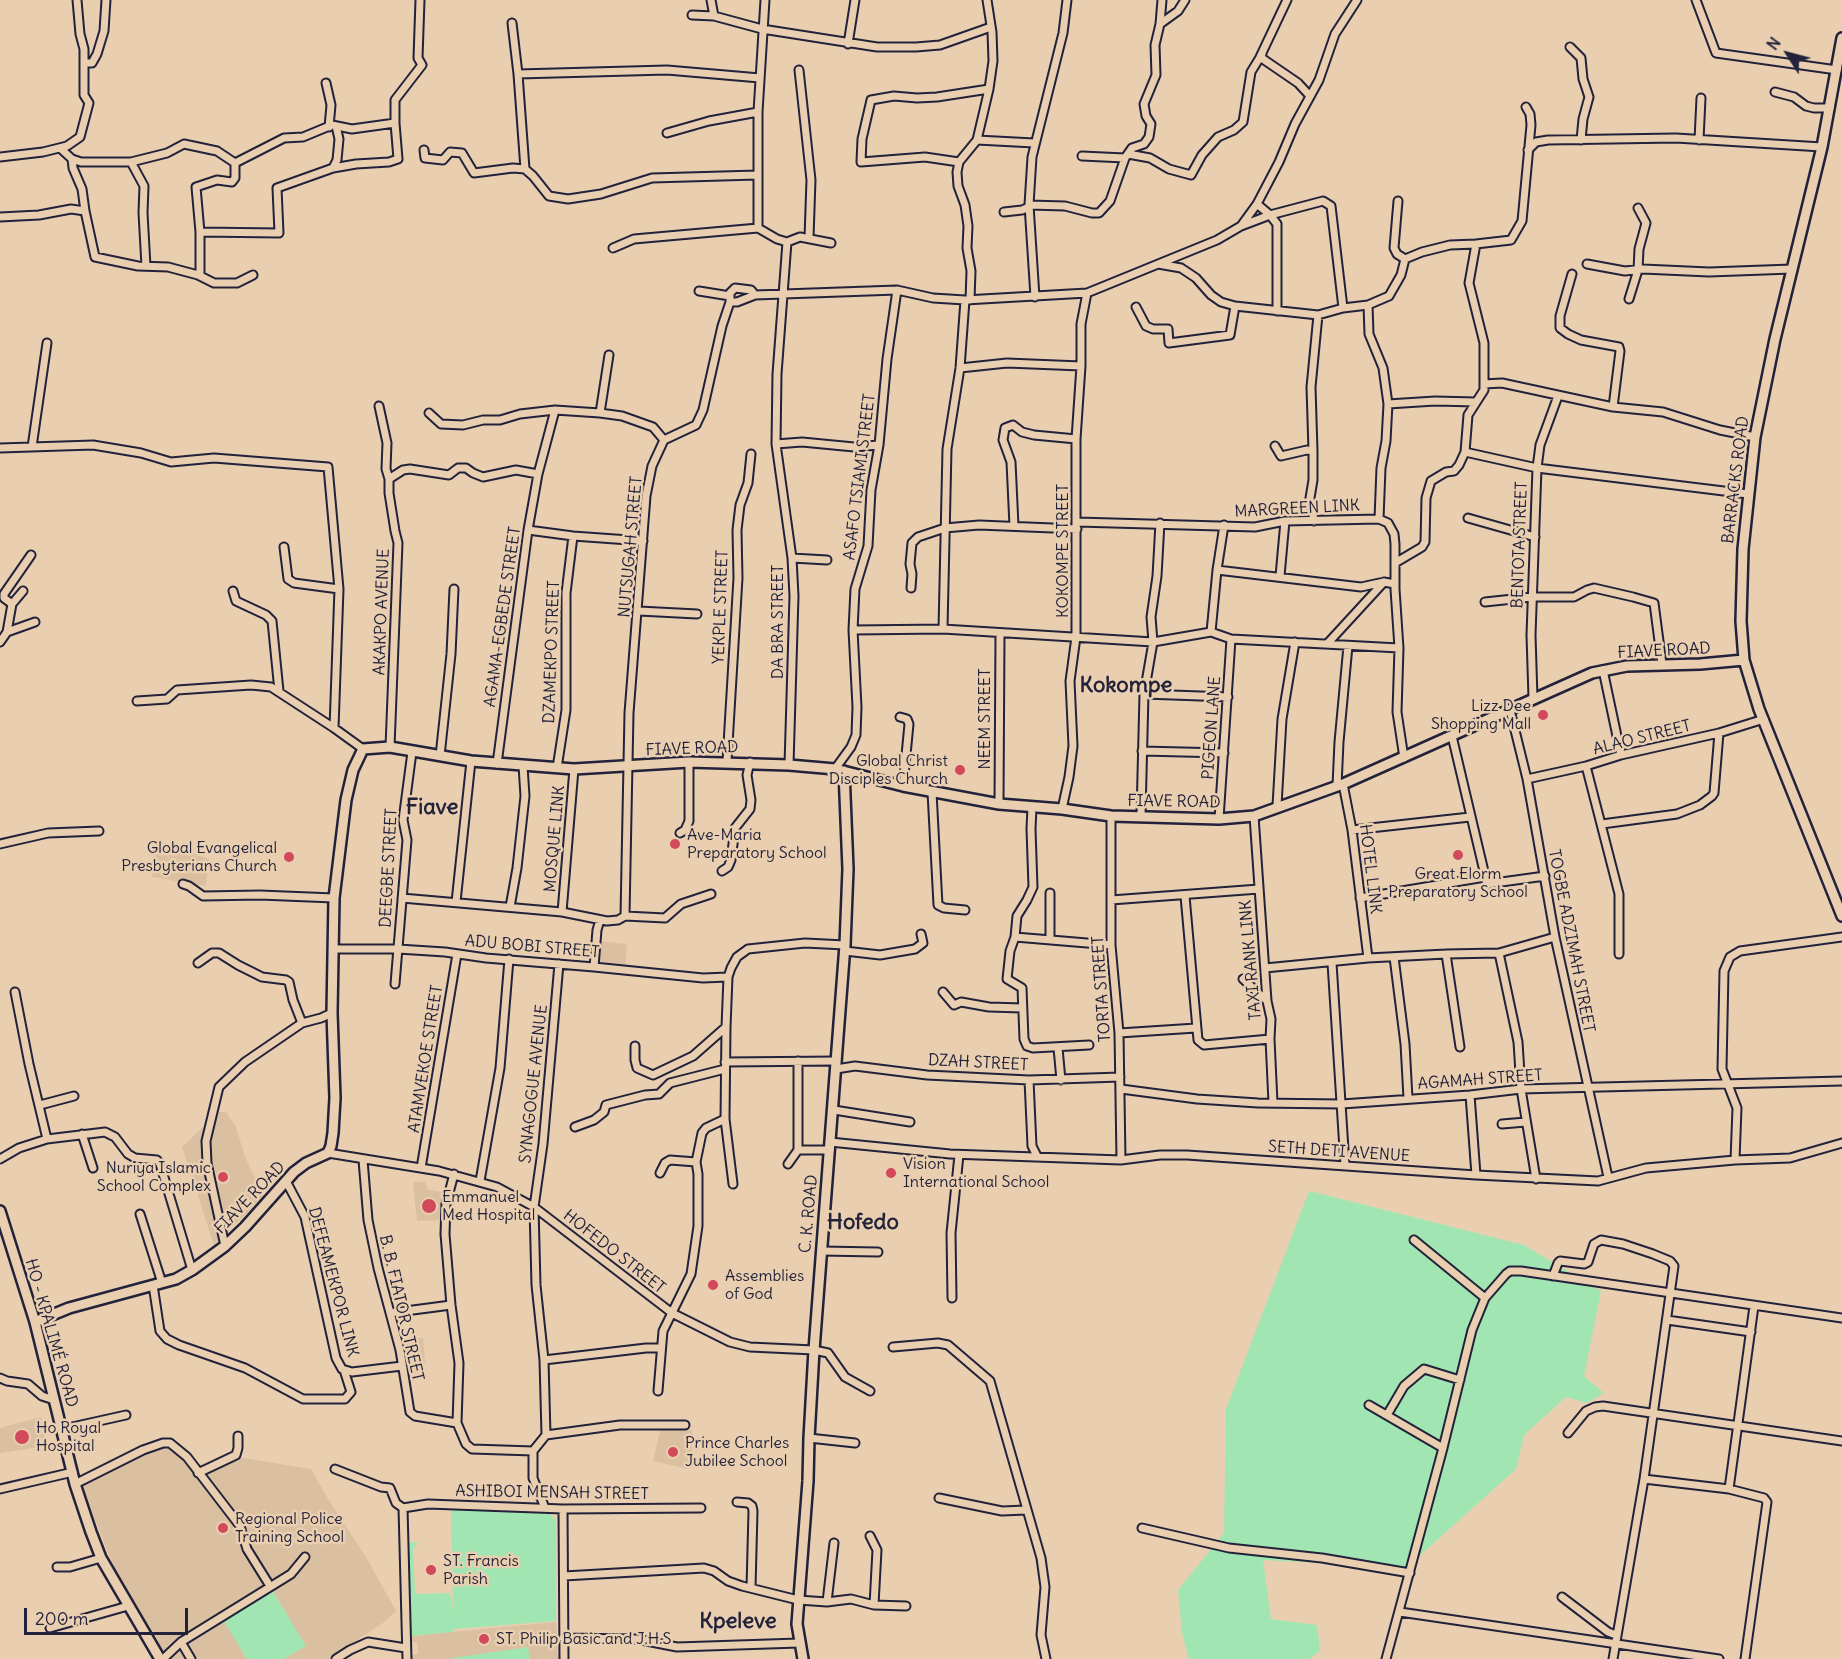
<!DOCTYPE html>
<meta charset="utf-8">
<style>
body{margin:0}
#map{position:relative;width:1842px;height:1659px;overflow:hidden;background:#e9ceb0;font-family:Delius,sans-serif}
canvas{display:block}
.north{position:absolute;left:1758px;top:24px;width:60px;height:60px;-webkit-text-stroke:4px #e9ceb0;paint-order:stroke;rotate:306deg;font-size:16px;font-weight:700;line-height:24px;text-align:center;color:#22223b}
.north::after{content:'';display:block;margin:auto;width:21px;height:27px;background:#22223b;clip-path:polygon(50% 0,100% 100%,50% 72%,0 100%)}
.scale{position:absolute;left:24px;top:1608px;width:164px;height:27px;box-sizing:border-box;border:3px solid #22223b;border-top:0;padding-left:8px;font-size:18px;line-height:21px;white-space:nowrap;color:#22223b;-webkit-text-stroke:4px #e9ceb0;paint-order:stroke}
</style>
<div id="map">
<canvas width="1842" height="1659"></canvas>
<div class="north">N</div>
<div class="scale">200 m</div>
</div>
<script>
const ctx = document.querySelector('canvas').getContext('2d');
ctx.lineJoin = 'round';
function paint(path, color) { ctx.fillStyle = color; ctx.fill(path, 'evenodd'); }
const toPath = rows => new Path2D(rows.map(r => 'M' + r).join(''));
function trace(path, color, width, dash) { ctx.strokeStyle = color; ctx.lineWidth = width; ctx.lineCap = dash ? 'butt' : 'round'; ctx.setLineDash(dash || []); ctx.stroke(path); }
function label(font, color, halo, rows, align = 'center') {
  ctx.font = font + ' Delius,sans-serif'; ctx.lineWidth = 5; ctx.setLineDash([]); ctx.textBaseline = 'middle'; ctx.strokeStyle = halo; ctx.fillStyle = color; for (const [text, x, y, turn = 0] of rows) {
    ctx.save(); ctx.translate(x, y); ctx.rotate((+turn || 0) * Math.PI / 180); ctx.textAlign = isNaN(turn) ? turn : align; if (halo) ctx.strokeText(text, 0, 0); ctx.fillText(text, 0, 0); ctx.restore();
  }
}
paint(toPath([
 [158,842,209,859,206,886,152,877],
 [597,941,627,944,625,966,596,963],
 [219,1112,226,1112,236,1127,245,1157,264,1196,214,1245,182,1147],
 [413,1182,425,1182,428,1190,443,1192,442,1220,417,1221],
 [423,1338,425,1363,406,1365,404,1340],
 [41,1417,47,1446,0,1453,0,1428],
 [661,1428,682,1429,692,1431,693,1443,688,1469,653,1461],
 [165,1445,177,1452,198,1476,238,1457,311,1469,328,1499,366,1557,396,1611,383,1623,328,1659,165,1659,117,1576,81,1483],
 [556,1622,558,1659,411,1659,411,1655,418,1654,417,1642,412,1642,411,1636]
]), '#dac0a1');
paint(toPath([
 [1309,1191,1524,1245,1601,1291,1584,1376,1604,1393,1587,1403,1566,1397,1524,1435,1516,1469,1407,1567,1263,1560,1271,1619,1317,1625,1320,1651,1309,1659,1189,1659,1182,1633,1178,1590,1224,1533,1226,1409],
 [451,1509,547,1511,556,1520,556,1621,454,1629,453,1632,410,1636,410,1542,418,1543,413,1549,415,1592,418,1594,450,1593,453,1612],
 [272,1590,306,1646,284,1659,247,1659,223,1620],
 [528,1647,530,1659,452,1659,452,1658]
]), '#a1e6b2');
const street = toPath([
 [711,0,714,16],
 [765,0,758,112,758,228,777,239,787,242,800,237,831,243],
 [1287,0,1260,57,1298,83,1310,96],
 [1696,0,1716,53,1837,70],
 [692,15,714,16,762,29,877,47,916,47,940,45,991,27],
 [512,23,518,74,525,169],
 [1160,24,1178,11,1185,0],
 [848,44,855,0],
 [1570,47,1581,58,1583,79,1589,97,1583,119,1581,140],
 [84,63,92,63,97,54,104,31,106,0],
 [799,70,811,180,809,238],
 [518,74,667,70,760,78],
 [326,83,331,105,329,127],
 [1775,92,1794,97,1806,106,1814,108,1830,108],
 [667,133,709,121,758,112],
 [977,140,1034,143],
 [1699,140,1701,98],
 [60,148,72,159,73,168,82,189,85,211],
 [424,150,425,158,443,160,450,152,462,153,474,173,513,168,525,169,533,176,549,196,568,199,601,194,652,178,757,175],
 [1528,150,1536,142,1548,140,1676,138,1822,147],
 [1128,154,1150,158,1169,169,1191,175,1202,155,1218,137,1234,130,1243,122,1251,72,1262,54],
 [1082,156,1125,158],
 [0,157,43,152,67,146,80,137,89,103,84,95,84,49,80,34,77,0],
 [72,159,81,162,131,162,167,153,184,144,217,151,235,163,284,138,303,137,332,125,352,129,395,123,395,100,422,65,418,58,420,0],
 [131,162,144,186,143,213,146,266],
 [959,162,925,157,861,162,862,139,871,100,894,96,917,98,937,97,989,89],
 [235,163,235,178,232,182,217,180,196,187,200,232,279,233,277,188,333,168,356,164,389,162,398,159,395,123],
 [333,168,337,160,339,139,336,126],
 [1398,201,1394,248,1397,254,1405,259],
 [1257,204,1270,215,1277,224,1277,311],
 [1029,205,1065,206,1092,213,1099,213,1110,201,1125,158,1132,148,1144,144,1149,137,1151,124,1146,116,1144,104,1156,75,1155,45,1160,24,1162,0],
 [1004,212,1022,210,1029,207],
 [0,217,39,215,71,209,85,211,95,257,138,266,168,267,198,275,214,283,237,283,253,275],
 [1241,226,1270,215,1323,201,1331,206,1343,308],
 [787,242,777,374,776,444,792,558,794,596,789,765],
 [1476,244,1511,240,1522,221,1531,125,1530,114,1526,107],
 [613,248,634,239,758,228],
 [1158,264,1181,268,1196,278,1211,295,1221,302,1235,306,1318,315,1343,308,1368,305,1389,296,1401,275,1405,259,1422,252,1450,245,1476,244,1469,283,1484,343,1484,390,1468,415,1465,452,1459,465,1454,471,1446,472,1431,481,1426,498,1425,542,1422,547,1395,563],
 [1587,264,1625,271,1643,269,1709,272,1792,269],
 [1572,274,1560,316,1560,328,1568,334,1581,340,1619,347,1620,351,1613,407],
 [200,276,200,232],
 [699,291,730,296],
 [1035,297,1029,205,1032,157,1063,33,1067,0],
 [1629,299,1638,270,1639,249,1646,223,1638,208],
 [970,300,971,271,967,248,968,226,965,205,958,186,957,172,959,162,977,140,989,89,993,61,992,32,987,0],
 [730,302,730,293,735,288,751,290,755,295],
 [1368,305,1369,334,1383,368,1388,404,1386,441,1381,468,1379,519],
 [1136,307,1146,326,1153,329,1168,329,1169,343,1230,335,1235,306],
 [960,368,1007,363,1081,366],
 [1484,384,1502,383,1613,407,1663,412,1720,430,1755,437],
 [1388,404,1435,401,1476,402],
 [379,406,387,443,386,469,389,479,389,493,395,531,398,543,390,747],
 [429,413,441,424,463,425,483,420,500,420,520,414,555,410,600,413,622,416,653,427,664,440],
 [600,413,609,355],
 [776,444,802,442,854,447,879,445],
 [1275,446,1281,456,1307,450,1313,451],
 [32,447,47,343],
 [0,448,93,445,141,453,171,462,214,458,328,467,339,589,334,728],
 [1465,452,1537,468,1748,494],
 [389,479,403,470,410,469,449,475,458,468,466,468,473,473,483,477,516,470,538,474],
 [1468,518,1535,537],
 [1314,521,1310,498,1313,480,1313,451,1311,387,1318,315],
 [1077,522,1255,527,1285,521,1379,519,1388,523,1394,534,1395,544,1395,589,1399,648,1397,712,1404,758],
 [1014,526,1011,462,1003,440,1005,428,1013,425,1022,432,1034,435,1076,439],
 [528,530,573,536,643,541],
 [284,547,288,579,294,583,339,589],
 [792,558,827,560],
 [1217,570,1361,587,1384,582,1395,584],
 [1280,576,1285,521],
 [911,588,912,574,910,564,912,543,918,537,945,528,979,525,1077,529],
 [233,591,236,601,266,615,272,621,279,691],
 [1485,602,1532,597,1574,597,1587,590,1594,588,1633,597,1654,603,1662,664],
 [12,604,4,598,4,594,31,555],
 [639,611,697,614],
 [943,629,947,449,960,368,965,300],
 [853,630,943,629,1153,642,1211,632,1231,639,1399,648],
 [7,632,12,604,23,591],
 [1211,632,1217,570,1224,525],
 [0,642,7,632,35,622],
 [1327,644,1384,582],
 [1603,670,1621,755],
 [1144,694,1228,697],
 [1533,698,1531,635,1537,468,1540,445,1558,396],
 [137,701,167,699,177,690,251,685,271,687,334,728,363,749],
 [1510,710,1527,779,1555,937,1608,1177],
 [900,717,907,719,909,724,903,786],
 [1452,736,1487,884,1545,876],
 [1142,751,1224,753],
 [440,756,451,654,454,589],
 [727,761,738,578,737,530,740,505,748,483,751,454],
 [497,764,528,530,538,474,555,410],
 [1586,766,1619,894,1619,954],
 [557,768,566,710,566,593,573,536],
 [835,769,851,747,856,735,857,707,853,630,855,589,868,546,871,490,879,445,887,359,897,290],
 [1527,779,1586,766,1621,755,1719,733,1764,719],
 [1343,784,1352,830,1368,958],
 [1337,786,1339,742,1348,646],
 [932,792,938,905,944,908,965,910],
 [999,804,1000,634],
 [1277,806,1282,719,1295,642],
 [1032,807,1031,829,1033,887,1027,900,1017,916,1015,937,1010,951,1007,979,1022,988,1024,1039,1027,1046,1033,1048,1089,1045],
 [1062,809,1069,777,1073,746,1070,681,1076,637,1076,439,1081,366,1081,324,1087,293],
 [1141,815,1144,694,1153,642,1151,617,1157,576,1160,523],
 [1111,816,1111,945,1119,1033,1121,1160],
 [1254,816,1267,1001,1271,1019,1270,1039,1273,1103],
 [1219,819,1231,639],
 [1602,824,1677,814,1700,805,1712,796,1714,793,1719,733],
 [1352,830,1470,817],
 [680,833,685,830,689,821,689,762],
 [0,844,48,833,99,831],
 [722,871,728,867,731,860,735,828,750,809,751,800,747,775,750,762],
 [183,884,189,886,203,896,260,895,334,898],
 [1185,896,1198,1040,1204,1045,1270,1039],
 [402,898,562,912,607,921,618,920,625,916,629,713,646,496,652,466,664,440,696,425,703,410,722,326,730,302,737,302,755,295,897,290,933,298,965,300,1087,293,1217,240,1241,226,1257,204,1279,162,1295,124,1319,80,1335,34,1357,0],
 [1360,898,1485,877],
 [1111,900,1259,889],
 [456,902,471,761],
 [510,907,517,868,525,796,523,766],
 [562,912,574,769],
 [625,916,665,918,681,904,711,894],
 [1015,937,1111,945],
 [1050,940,1050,893],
 [333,949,398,949,445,952,486,958,594,967,703,978,728,977],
 [845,951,880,955,915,949,923,943,921,934],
 [1499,953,1518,1042,1521,1089,1536,1179],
 [1446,954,1460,1047],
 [1394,957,1405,1044,1408,1098],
 [198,963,212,953,219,953,238,965,262,977,286,980,289,982,293,1000,302,1023],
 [1332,963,1345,1165],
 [594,967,597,930,600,920],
 [1265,968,1368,958,1446,954,1499,953,1555,937],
 [1243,979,1267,1001],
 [395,984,407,840,403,820,412,752],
 [15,992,29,1064,47,1139],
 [943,992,954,1005,961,1002,989,1007,1022,1008],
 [1119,1033,1196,1028],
 [635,1046,635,1060,637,1068,653,1075,693,1056,726,1027],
 [1058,1048,1061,1080],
 [725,1062,836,1061],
 [836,1069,855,1066,927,1075,1029,1080,1120,1077],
 [1029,1080,1032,1146,1037,1156],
 [1121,1089,1197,1099,1258,1103,1342,1104,1470,1095,1521,1089,1842,1081],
 [1470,1095,1476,1175],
 [40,1105,74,1096],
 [834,1110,910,1122],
 [1502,1124,1526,1122],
 [575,1127,594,1120,604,1112,606,1105,645,1095,659,1094,670,1083,725,1069],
 [82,1134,93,1168],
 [830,1142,950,1154,1121,1160,1160,1155,1187,1155,1476,1175,1598,1181,1646,1168,1735,1160,1790,1158,1842,1143],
 [798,1150,798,1061],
 [328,1153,439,1171,497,1187,534,1207,672,1313,730,1342,750,1347,814,1350,828,1353,845,1377,870,1391],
 [0,1159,19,1148,47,1139,105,1132,115,1137,128,1154,135,1158,157,1160,160,1164,192,1270],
 [363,1160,368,1220,378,1268,400,1350,410,1412,415,1416,457,1423],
 [1735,1160,1737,1108,1722,1069,1724,971,1730,957,1740,951,1842,937],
 [788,1164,798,1150,830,1150],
 [421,1168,457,954],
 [660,1173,665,1163,670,1160,696,1162,702,1133,706,1128,725,1119],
 [454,1174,446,1204,445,1234,451,1305,459,1363,457,1423,466,1444,472,1449,533,1451],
 [286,1181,305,1217,336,1358,342,1369,352,1372,402,1366],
 [480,1181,500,1068,509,959],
 [733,1184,725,1119,726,1027,728,977,731,968,737,957,748,949,805,943,845,945],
 [140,1214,162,1283],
 [1414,1240,1485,1298],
 [225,1246,207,1163,206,1141,219,1087,245,1062,302,1023,321,1018,332,1013],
 [821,1251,878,1252],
 [1553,1276,1558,1263,1560,1261,1584,1264,1588,1262,1594,1244,1601,1240,1623,1244,1653,1254,1670,1261,1674,1266,1644,1479,1613,1659],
 [153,1285,160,1331,167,1339,179,1345,245,1368,303,1399,345,1399,351,1392,344,1370],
 [952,1298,951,1233,959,1155],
 [390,1313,451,1305],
 [1667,1320,1751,1332],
 [893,1347,938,1343,948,1345,990,1381,1041,1558,1045,1587,1041,1635,1046,1659],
 [544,1360,646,1348,661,1348],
 [0,1378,7,1381,28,1384,42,1396,54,1400],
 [658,1391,663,1331,691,1274,698,1226,698,1174,696,1162],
 [1369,1405,1443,1448],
 [1387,1415,1404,1386,1424,1369,1460,1380],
 [63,1429,126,1415],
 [1568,1433,1586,1411,1595,1407,1603,1406,1842,1441],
 [546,1435,620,1425,685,1425],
 [809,1438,855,1443],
 [335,1469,381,1487,390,1488,396,1503,403,1508],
 [198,1473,236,1455,238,1448,238,1436],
 [1644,1479,1729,1489,1764,1498,1767,1502,1745,1659],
 [75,1484,143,1450,163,1443,170,1443,187,1457,240,1526,247,1549,270,1586],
 [0,1489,73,1472],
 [1729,1489,1754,1306],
 [939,1498,1002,1511,1026,1510],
 [737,1502,748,1503,752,1506,753,1511,751,1588],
 [403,1508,428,1504,563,1509,701,1508],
 [403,1508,407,1659],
 [545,1508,533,1478,533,1451,546,1435,544,1360,536,1285,534,1207,543,1144,559,964],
 [563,1509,564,1659],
 [1142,1528,1229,1548,1322,1558,1410,1573],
 [870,1536,877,1550,874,1605],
 [57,1567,70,1567,101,1558],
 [564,1576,704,1568,714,1571,728,1581,742,1586,798,1600,827,1602,851,1599,874,1605,906,1606],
 [1562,1597,1608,1632,1616,1635],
 [827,1602,834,1543],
 [1400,1612,1719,1659],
 [50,1628,128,1606],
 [563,1638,636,1639,677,1647,799,1643],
 [181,1642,191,1659],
 [163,1659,181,1642,291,1574,305,1557],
 [336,1659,350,1650,368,1642,406,1648],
 [1386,1659,1443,1448,1472,1330,1485,1298,1506,1274,1510,1271,1521,1271,1842,1318]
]);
const secondary = toPath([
 [1842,38,1822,147,1775,339,1755,437,1743,549,1741,621,1744,660,1759,709,1842,916],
 [0,1211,35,1322,75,1484,91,1532,101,1558,160,1659],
 [35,1322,69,1308,176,1279,192,1270,225,1246,245,1227,294,1172,306,1163,328,1153,331,1146,333,1133,335,1098,332,1013,334,898,346,800,353,770,363,749,390,747,471,761,574,769,689,762,789,765,835,769,903,786,999,804,1062,809,1111,816,1219,819,1254,816,1343,784,1592,673,1627,666,1700,664,1744,660],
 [803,1659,797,1624,808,1481,809,1438,814,1350,845,945,848,869,844,771]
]);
trace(street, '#22223b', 11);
trace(secondary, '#22223b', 14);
trace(street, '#e9ceb0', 7);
trace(secondary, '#e9ceb0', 9);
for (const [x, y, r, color] of [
 [1543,715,6,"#d1495b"],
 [960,770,6,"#d1495b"],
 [675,844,6,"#d1495b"],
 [1458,855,6,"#d1495b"],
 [289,857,6,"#d1495b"],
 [891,1173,6,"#d1495b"],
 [223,1177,6,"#d1495b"],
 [429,1206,8,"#d1495b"],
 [713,1285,6,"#d1495b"],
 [22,1437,8,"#d1495b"],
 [673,1452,6,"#d1495b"],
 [223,1528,6,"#d1495b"],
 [431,1570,6,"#d1495b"],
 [484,1639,6,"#d1495b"]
]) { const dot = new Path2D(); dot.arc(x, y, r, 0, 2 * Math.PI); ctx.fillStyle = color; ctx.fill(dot); trace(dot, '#e9ceb0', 2); }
label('16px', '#22223b', '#e9ceb0', [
 ["ASAFO TSIAMI STREET",860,477,-83],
 ["BARRACKS ROAD",1736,480,-83],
 ["MARGREEN LINK",1297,509,-3],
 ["BENTOTA STREET",1520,545,-88],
 ["NUTSUGAH STREET",631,547,-85],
 ["KOKOMPE STREET",1063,551,-90],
 ["YEKPLE STREET",721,607,-88],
 ["AKAKPO AVENUE",382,612,-88],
 ["AGAMA-EGBEDE STREET",503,617,-82],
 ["DA BRA STREET",778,622,-90],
 ["FIAVE ROAD",1664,651,-3],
 ["DZAMEKPO STREET",552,652,-88],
 ["NEEM STREET",985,719,-90],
 ["PIGEON LANE",1212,728,-86],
 ["ALAO STREET",1642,738,-14],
 ["FIAVE ROAD",692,749,-2],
 ["FIAVE ROAD",1174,802,1],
 ["MOSQUE LINK",555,839,-85],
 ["DEEGBE STREET",389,868,-87],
 ["HOTEL LINK",1370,869,83],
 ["TOGBE ADZIMAH STREET",1571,941,79],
 ["ADU BOBI STREET",532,947,5],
 ["TAXI RANK LINK",1251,960,-95],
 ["TORTA STREET",1102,989,-94],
 ["ATAMVEKOE STREET",426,1059,-81],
 ["DZAH STREET",978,1063,3],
 ["AGAMAH STREET",1480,1080,-4],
 ["SYNAGOGUE AVENUE",534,1084,-84],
 ["SETH DETI AVENUE",1339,1152,4],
 ["FIAVE ROAD",250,1198,-46],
 ["C. K. ROAD",809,1214,-85],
 ["HOFEDO STREET",614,1252,38],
 ["DEFEAMEKPOR LINK",333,1282,75],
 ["B. B. FIATOR STREET",401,1308,77],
 ["HO - KPALIMÉ ROAD",51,1333,74],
 ["ASHIBOI MENSAH STREET",552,1493,1]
]);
label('16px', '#22223b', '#e9ceb0', [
 ["Lizz Dee",1531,706,"right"],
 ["Shopping Mall",1531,724,"right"],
 ["Global Christ",948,761,"right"],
 ["Disciples Church",948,779,"right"],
 ["Ave-Maria",687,835],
 ["Preparatory School",687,853],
 ["Global Evangelical",277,848,"right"],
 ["Presbyterians Church",277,866,"right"],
 ["Great Elorm",1458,874,"center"],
 ["Preparatory School",1458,892,"center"],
 ["Vision",903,1164],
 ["International School",903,1182],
 ["Nuriya Islamic",211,1168,"right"],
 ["School Complex",211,1186,"right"],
 ["Emmanuel",442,1197],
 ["Med Hospital",442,1215],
 ["Assemblies",725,1276],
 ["of God",725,1294],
 ["Ho Royal",36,1428],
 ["Hospital",36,1446],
 ["Prince Charles",685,1443],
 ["Jubilee School",685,1461],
 ["Regional Police",235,1519],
 ["Training School",235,1537],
 ["ST. Francis",443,1561],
 ["Parish",443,1579],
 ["ST. Philip Basic and J.H.S",496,1639]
], 'left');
label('bold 22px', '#22223b', '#e9ceb0', [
 ["Kokompe",1126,686],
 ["Fiave",432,808],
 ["Hofedo",863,1223],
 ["Kpeleve",738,1622]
]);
</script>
